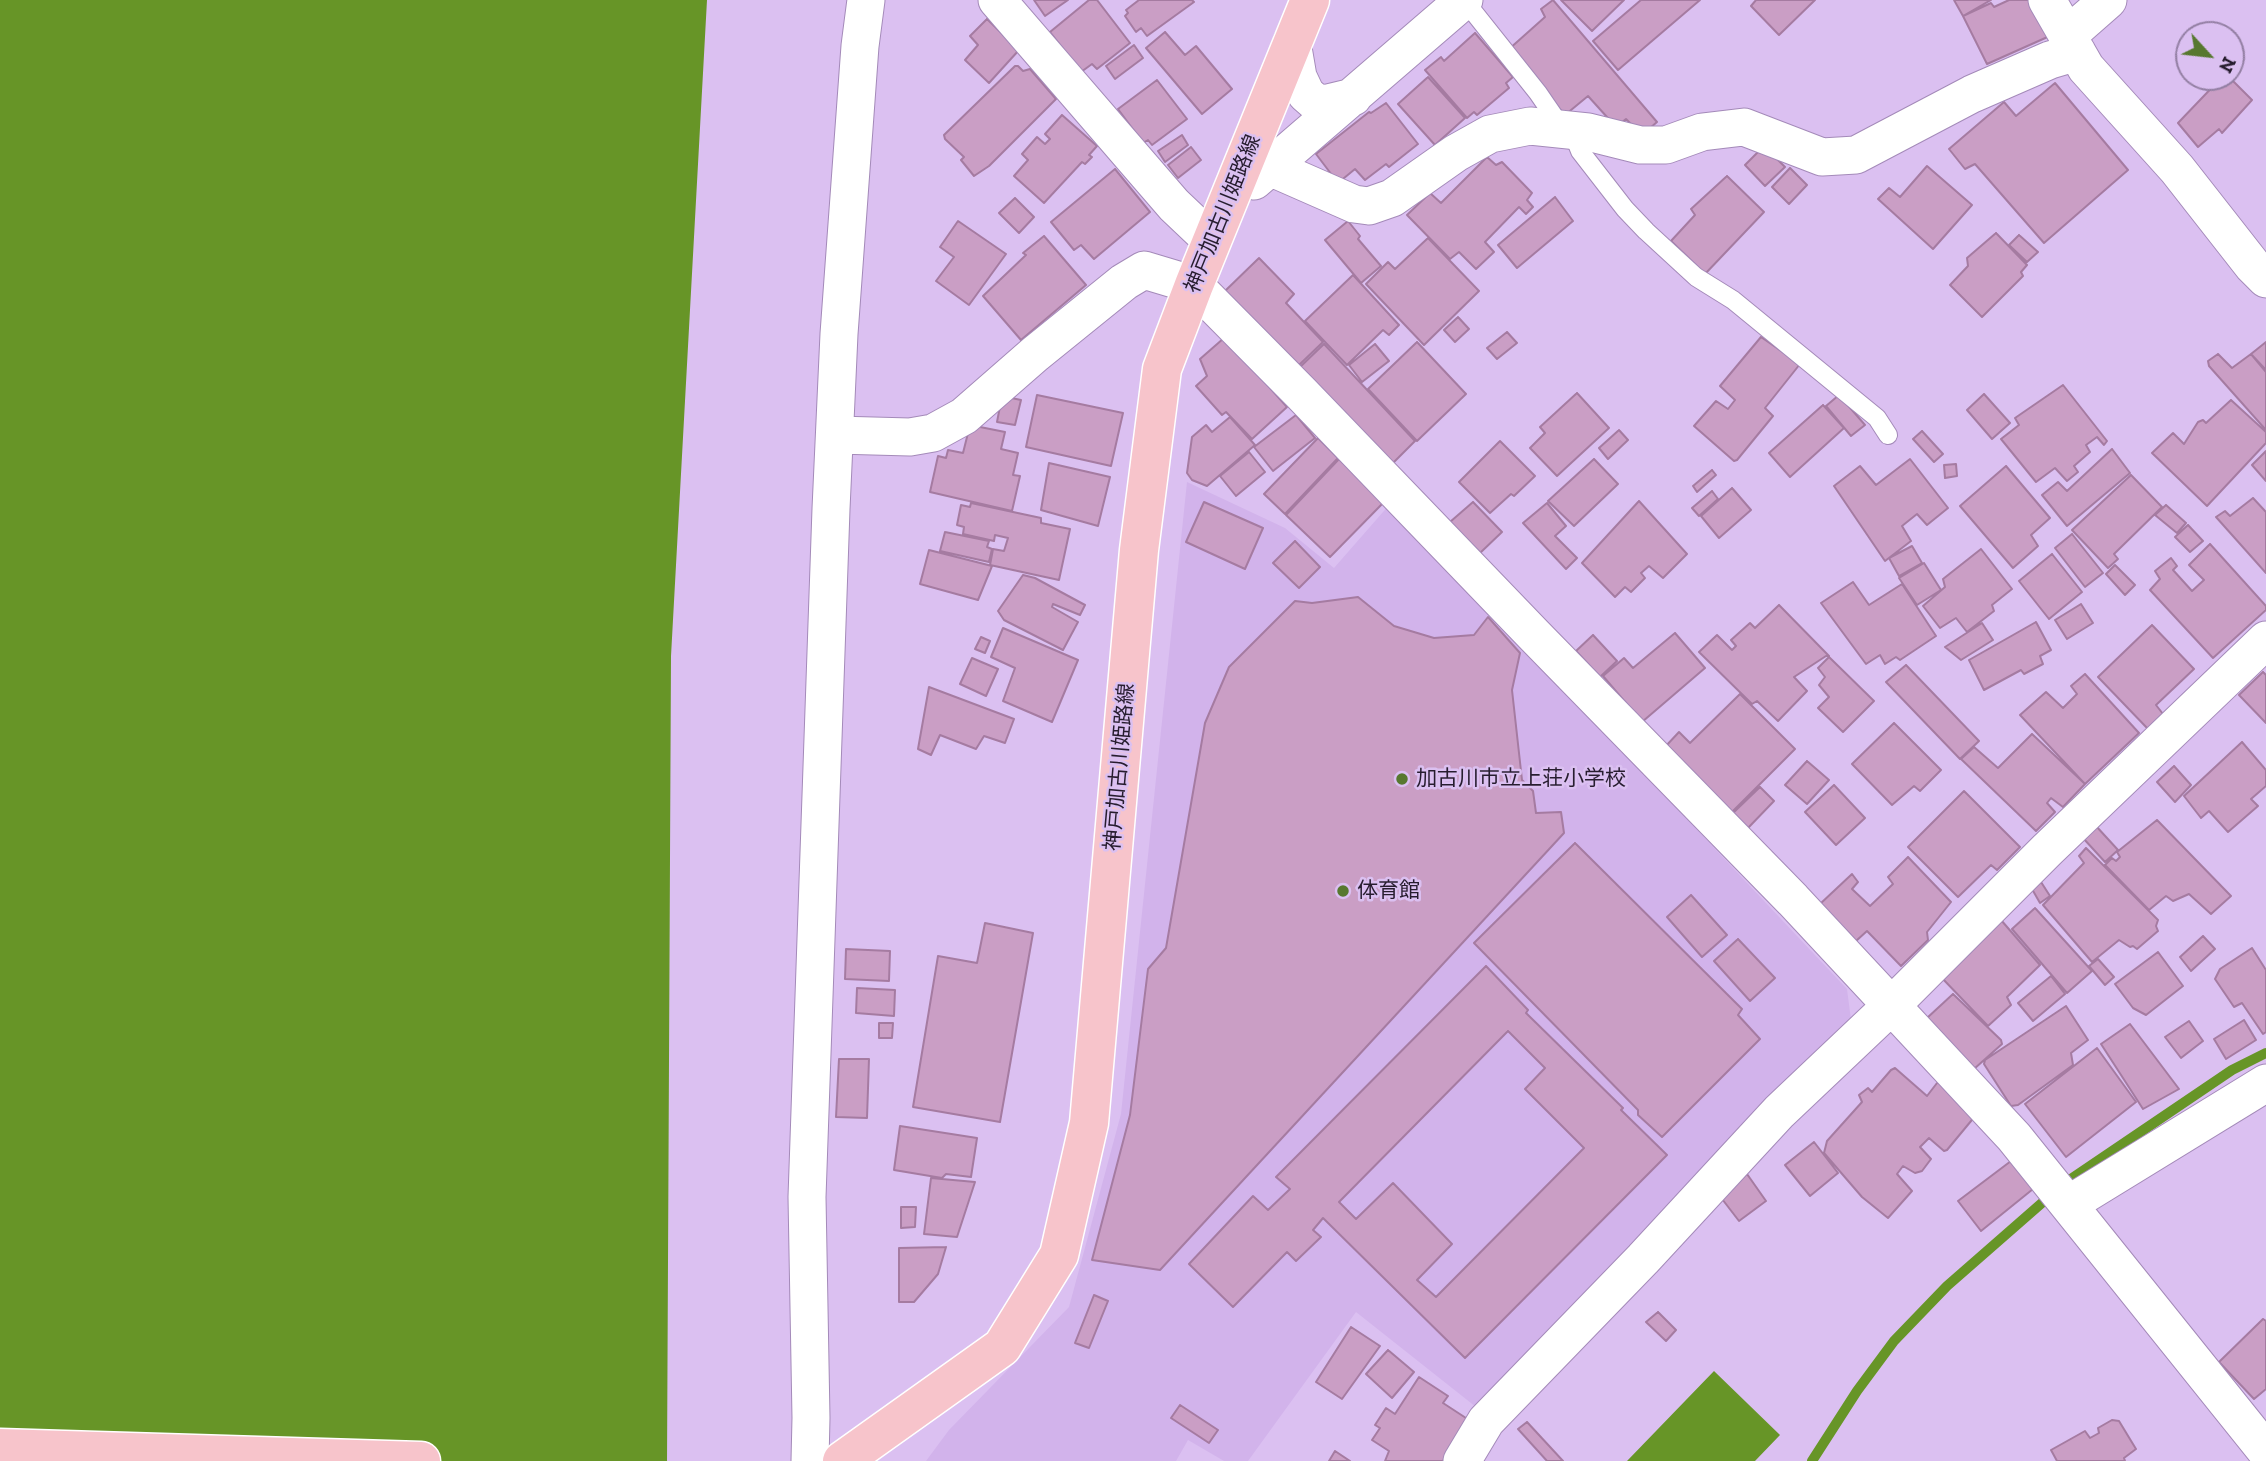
<!DOCTYPE html>
<meta charset="utf-8">
<style>
body{margin:0}
#map{position:relative;width:2266px;height:1461px;overflow:hidden;background:#dbc0f1;font-family:"Zilla Slab",serif}
canvas{display:block}
.north{position:absolute;left:2175px;top:21px;width:70px;height:70px;box-sizing:border-box;background:#dbc0f1;border:2px solid #937fa3;border-radius:50%;rotate:117deg;font-size:19px;font-weight:700;line-height:28px;text-align:center;color:#271d2f}
.north::after{content:'';display:block;margin:auto;width:24px;height:32px;background:#57782f;clip-path:polygon(50% 0,100% 100%,50% 72%,0 100%)}
</style>
<div id="map">
<canvas width="2266" height="1461"></canvas>
<div class="north">N</div>
</div>
<script>
const ctx = document.querySelector('canvas').getContext('2d');
ctx.lineJoin = 'round';
function paint(path, color) { ctx.fillStyle = color; ctx.fill(path, 'evenodd'); }
const toPath = rows => new Path2D(rows.map(r => 'M' + r).join(''));
function trace(path, color, width, dash) { ctx.strokeStyle = color; ctx.lineWidth = width; ctx.lineCap = dash ? 'butt' : 'round'; ctx.setLineDash(dash || []); ctx.stroke(path); }
function label(font, color, halo, rows, align = 'center') {
  ctx.font = font + ' "Zilla Slab","Noto Sans JP",serif'; ctx.lineWidth = 5; ctx.setLineDash([]); ctx.textBaseline = 'middle'; ctx.strokeStyle = halo; ctx.fillStyle = color; for (const [text, x, y, turn = 0] of rows) {
    ctx.save(); ctx.translate(x, y); ctx.rotate((+turn || 0) * Math.PI / 180); ctx.textAlign = isNaN(turn) ? turn : align; if (halo) ctx.strokeText(text, 0, 0); ctx.fillText(text, 0, 0); ctx.restore();
  }
}
paint(toPath([
 [1187,482,1285,528,1334,568,1390,504,1847,989,1851,1020,1476,1407,1356,1312,1248,1461,1224,1461,1188,1440,1176,1461,926,1461,949,1430,1069,1307,1121,1114]
]), '#d2b3eb');
paint(toPath([
 [0,0,707,0,671,656,667,1461,0,1461],
 [1714,1371,1780,1435,1755,1461,1627,1461]
]), '#679527');
trace(toPath([
 [2071,1179,2232,1070,2266,1053],
 [1812,1461,1857,1391,1894,1341,1947,1286,2043,1202]
]), '#679527', 10);
const building = toPath([
 [1034,0,1068,0,1045,16,1034,0],
 [1089,0,1097,0,1130,43,1097,69,1092,64,1081,72,1050,32,1089,0],
 [1139,0,1192,0,1194,2,1147,36,1141,28,1136,32,1125,16,1128,13,1126,10,1139,0],
 [1553,0,1657,122,1642,135,1626,119,1616,127,1588,96,1565,115,1508,50,1545,17,1541,9,1553,0],
 [1561,0,1624,0,1592,31,1561,0],
 [1641,0,1700,0,1618,70,1593,41,1641,0],
 [1756,0,1815,0,1779,35,1751,6,1756,0],
 [1954,0,1991,0,1963,16,1954,0],
 [2009,0,2040,0,2052,35,1987,64,1963,16,1991,3,1994,7,2009,0],
 [987,19,1019,50,989,83,965,60,978,45,970,36,987,19],
 [1165,32,1185,55,1196,46,1232,89,1202,114,1146,48,1165,32],
 [1475,33,1513,77,1506,83,1509,88,1477,115,1474,112,1467,118,1425,70,1441,57,1444,61,1475,33],
 [1134,45,1143,58,1115,79,1106,66,1134,45],
 [1015,66,1018,66,1023,71,1030,69,1056,99,989,166,974,176,961,160,964,157,945,139,944,135,1015,66],
 [1428,77,1465,118,1435,145,1398,104,1428,77],
 [2222,77,2229,77,2252,100,2222,133,2219,129,2198,147,2178,123,2222,77],
 [1157,80,1187,119,1152,145,1148,140,1143,143,1118,109,1157,80],
 [2055,83,2128,170,2044,243,1975,164,1965,169,1949,149,2004,102,2016,116,2055,83],
 [1386,103,1418,144,1389,167,1386,164,1365,180,1355,169,1338,183,1316,154,1369,112,1371,113,1386,103],
 [1062,115,1097,146,1089,155,1092,157,1085,164,1082,162,1044,203,1014,176,1028,160,1022,154,1037,137,1045,144,1050,139,1045,134,1062,115],
 [1182,135,1188,145,1165,162,1158,151,1182,135],
 [1764,146,1785,167,1765,186,1745,165,1764,146],
 [1191,147,1201,160,1178,178,1168,165,1191,147],
 [1487,157,1496,165,1502,162,1532,193,1527,200,1533,207,1526,214,1519,207,1485,242,1494,252,1476,269,1459,252,1450,259,1407,215,1430,193,1441,203,1487,157],
 [1927,166,1972,205,1933,249,1878,199,1889,188,1900,197,1927,166],
 [1790,168,1807,185,1789,204,1772,187,1790,168],
 [1115,169,1150,212,1094,259,1081,245,1074,250,1051,222,1115,169],
 [1727,176,1764,212,1705,274,1671,241,1695,215,1691,209,1727,176],
 [1555,197,1573,221,1517,268,1498,245,1555,197],
 [1015,198,1034,217,1019,233,999,213,1015,198],
 [958,221,1006,254,969,305,936,281,954,257,940,247,958,221],
 [1348,221,1360,236,1358,239,1381,266,1361,283,1325,240,1348,221],
 [1996,233,2027,265,2021,272,2023,276,1982,317,1950,285,1968,266,1967,258,1996,233],
 [2019,235,2038,252,2027,262,2009,245,2019,235],
 [1044,236,1086,285,1021,340,983,296,1026,255,1023,253,1044,236],
 [1428,238,1479,291,1424,345,1366,284,1388,262,1395,269,1428,238],
 [1259,258,1294,294,1286,303,1323,342,1299,365,1225,291,1259,258],
 [1353,275,1399,325,1389,335,1383,330,1347,365,1305,321,1353,275],
 [1458,317,1469,329,1455,342,1444,330,1458,317],
 [1507,332,1517,343,1497,359,1487,348,1507,332],
 [1761,337,1800,364,1765,408,1773,416,1737,460,1734,461,1694,426,1716,401,1728,409,1735,400,1720,386,1761,337],
 [1224,338,1226,338,1287,407,1252,439,1226,412,1222,415,1196,386,1207,376,1200,359,1224,338],
 [1417,342,1466,394,1417,441,1368,389,1417,342],
 [2266,342,2266,370,2251,354,2266,342],
 [1324,344,1415,441,1390,466,1299,368,1324,344],
 [1375,344,1389,361,1362,382,1349,365,1375,344],
 [2218,354,2232,368,2251,354,2266,372,2266,430,2209,366,2208,361,2218,354],
 [2063,385,2107,441,2104,445,2097,437,2086,445,2090,452,2074,466,2078,472,2067,481,2055,468,2036,482,2001,439,2019,425,2015,418,2063,385],
 [1577,393,1609,428,1557,476,1530,448,1545,433,1540,427,1577,393],
 [1984,394,2010,423,1992,439,1967,410,1984,394],
 [1037,395,1123,413,1111,466,1026,447,1037,395],
 [1839,395,1865,425,1851,436,1826,406,1839,395],
 [1002,396,1021,400,1015,425,997,422,1002,396],
 [2231,400,2266,432,2266,443,2207,506,2152,453,2173,433,2184,444,2198,422,2203,420,2206,423,2231,400],
 [1823,405,1844,428,1790,477,1769,453,1823,405],
 [1296,415,1315,438,1273,471,1254,447,1296,415],
 [1230,417,1255,445,1207,486,1192,480,1187,473,1192,437,1206,425,1212,432,1230,417],
 [970,425,1005,432,1001,449,1018,453,1013,475,1020,476,1012,511,930,492,938,456,946,458,948,450,963,453,970,425],
 [1619,430,1628,440,1608,459,1599,448,1619,430],
 [1922,431,1943,454,1934,462,1913,439,1922,431],
 [1318,438,1338,458,1285,514,1264,494,1318,438],
 [1500,441,1535,476,1514,496,1511,494,1490,513,1459,482,1500,441],
 [2112,449,2130,473,2067,526,2042,495,2058,482,2067,491,2112,449],
 [2266,451,2266,481,2252,465,2266,451],
 [1249,452,1265,472,1236,496,1220,476,1249,452],
 [1339,459,1384,502,1330,557,1286,515,1339,459],
 [1594,459,1618,484,1574,526,1548,501,1594,459],
 [1910,459,1948,508,1927,525,1917,514,1902,526,1911,541,1885,561,1834,486,1860,466,1876,485,1910,459],
 [1049,463,1110,477,1098,526,1041,510,1049,463],
 [1956,464,1957,476,1945,478,1944,465,1956,464],
 [2006,466,2050,518,2031,535,2038,546,2013,568,1960,506,2006,466],
 [1712,470,1716,475,1697,492,1693,486,1712,470],
 [2131,475,2162,507,2114,554,2118,559,2108,568,2072,530,2131,475],
 [1732,488,1751,510,1719,538,1701,516,1732,488],
 [1712,491,1718,499,1699,516,1692,508,1712,491],
 [2253,498,2266,512,2266,573,2216,517,2225,511,2230,516,2253,498],
 [1639,501,1687,554,1663,578,1649,566,1641,573,1645,578,1631,592,1625,587,1615,597,1582,563,1639,501],
 [1204,502,1263,528,1245,569,1186,542,1204,502],
 [1473,502,1502,532,1480,553,1450,522,1473,502],
 [971,503,1041,518,1041,523,1070,529,1059,580,990,565,993,549,1004,551,1008,538,995,535,994,541,963,534,964,527,957,525,961,505,970,507,971,503],
 [1547,503,1566,526,1555,536,1577,558,1566,569,1523,523,1547,503],
 [2166,505,2186,523,2177,533,2155,515,2166,505],
 [2188,525,2203,541,2190,552,2175,537,2188,525],
 [945,532,989,541,987,547,992,549,989,562,940,551,945,532],
 [2072,534,2103,573,2085,587,2055,548,2072,534],
 [1295,541,1320,567,1299,588,1273,563,1295,541],
 [2210,544,2266,606,2266,610,2213,658,2150,590,2160,579,2155,571,2171,558,2177,566,2173,570,2192,591,2204,580,2189,565,2210,544],
 [1912,546,1922,563,1899,576,1889,558,1912,546],
 [1981,549,2012,589,1992,605,1994,611,1967,632,1956,618,1940,628,1923,606,1945,587,1943,579,1981,549],
 [929,550,992,566,978,600,920,584,929,550],
 [2052,554,2082,592,2049,619,2019,581,2052,554],
 [1924,563,1941,590,1917,605,1899,578,1924,563],
 [2115,565,2135,585,2125,595,2106,574,2115,565],
 [1023,575,1035,578,1085,605,1080,615,1053,604,1052,607,1078,622,1063,650,1004,620,998,611,1023,575],
 [1853,582,1869,605,1902,584,1936,636,1900,660,1896,657,1885,664,1880,655,1866,664,1821,603,1853,582],
 [1358,597,1394,626,1434,638,1474,635,1488,617,1520,653,1512,690,1522,780,1533,791,1536,813,1561,812,1564,833,1160,1270,1092,1260,1130,1115,1148,969,1166,948,1205,723,1229,667,1295,601,1312,603,1358,597],
 [2081,604,2093,623,2067,639,2055,620,2081,604],
 [1779,605,1829,656,1826,656,1794,677,1807,691,1778,721,1757,701,1752,704,1699,652,1717,635,1732,650,1736,646,1731,640,1750,623,1755,628,1779,605],
 [2036,622,2051,650,2040,656,2043,664,2024,674,2021,670,1984,690,1969,660,2036,622],
 [1982,623,1993,640,1961,660,1945,647,1982,623],
 [2152,625,2194,669,2156,705,2163,714,2148,729,2098,677,2152,625],
 [1003,628,1078,660,1052,722,1003,701,1015,668,991,657,1003,628],
 [1675,633,1705,668,1642,722,1603,676,1624,658,1633,668,1675,633],
 [1593,635,1617,661,1600,677,1576,651,1593,635],
 [981,637,990,641,985,653,975,649,981,637],
 [1829,657,1874,701,1843,732,1818,708,1829,697,1819,685,1825,677,1818,668,1829,657],
 [972,658,998,669,986,696,960,684,972,658],
 [1906,665,1979,741,1960,759,1886,682,1906,665],
 [2263,672,2266,675,2266,723,2239,695,2263,672],
 [2085,674,2139,733,2085,784,2020,715,2046,692,2063,708,2077,694,2071,686,2085,674],
 [929,687,1014,719,1005,743,984,736,976,749,940,735,931,755,918,749,929,687],
 [1740,694,1795,749,1732,812,1665,747,1679,732,1690,743,1740,694],
 [1894,723,1941,770,1920,791,1914,786,1892,805,1852,764,1894,723],
 [2032,734,2085,784,2063,807,2051,798,2047,803,2055,812,2036,831,1961,759,1974,747,1998,768,2032,734],
 [2242,742,2266,770,2266,786,2251,799,2258,806,2228,832,2209,811,2201,818,2184,796,2242,742],
 [1807,761,1829,780,1807,804,1785,785,1807,761],
 [2174,766,2191,785,2175,802,2157,782,2174,766],
 [1834,785,1865,818,1836,845,1805,812,1834,785],
 [1760,787,1774,801,1748,828,1733,813,1760,787],
 [1964,791,2020,847,1997,870,1991,865,1958,897,1908,847,1964,791],
 [2157,820,2231,896,2211,914,2189,894,2173,901,2166,896,2149,910,2105,865,2112,858,2116,861,2120,857,2117,852,2157,820],
 [2096,826,2118,850,2105,862,2083,838,2096,826],
 [1575,843,1742,1009,1738,1015,1760,1039,1662,1137,1638,1115,1638,1110,1474,943,1575,843],
 [2086,848,2158,920,2156,926,2158,931,2137,949,2133,946,2130,947,2119,940,2092,962,2043,905,2084,863,2079,856,2086,848],
 [1908,857,1951,902,1927,932,1928,940,1901,966,1867,931,1856,941,1820,904,1852,874,1858,882,1852,889,1870,906,1893,884,1888,877,1908,857],
 [2041,882,2050,896,2040,903,2032,889,2041,882],
 [1691,895,1727,935,1702,957,1667,917,1691,895],
 [2035,908,2092,971,2067,993,2012,929,2035,908],
 [2001,920,2040,965,2007,997,2011,1005,1988,1026,1941,977,2001,920],
 [985,923,1033,933,1000,1122,913,1107,938,956,977,963,985,923],
 [2203,936,2215,949,2191,971,2180,957,2203,936],
 [1738,939,1775,978,1750,1001,1714,961,1738,939],
 [2252,948,2266,970,2266,1032,2263,1034,2242,1003,2234,1007,2215,979,2220,969,2252,948],
 [846,949,890,951,889,981,845,979,846,949],
 [2158,952,2183,986,2146,1015,2133,1008,2115,984,2158,952],
 [2098,959,2114,977,2105,985,2089,966,2098,959],
 [1486,966,1528,1010,1526,1013,1623,1108,1621,1110,1667,1155,1465,1358,1323,1218,1313,1230,1321,1237,1296,1261,1287,1252,1233,1307,1189,1264,1253,1196,1268,1210,1290,1189,1276,1177,1486,966],
 [1508,1031,1545,1068,1525,1089,1584,1148,1436,1297,1417,1280,1452,1244,1393,1183,1356,1219,1339,1202,1508,1031],
 [2051,976,2065,994,2033,1021,2018,1003,2051,976],
 [857,988,895,990,894,1016,856,1013,857,988],
 [1953,994,2001,1040,2002,1044,1974,1069,1927,1018,1953,994],
 [2066,1006,2088,1040,2071,1053,2073,1065,2018,1105,2011,1106,1984,1064,1985,1060,2066,1006],
 [2244,1020,2256,1040,2226,1059,2214,1039,2244,1020],
 [2189,1021,2203,1041,2181,1058,2165,1037,2189,1021],
 [879,1023,893,1023,892,1038,879,1038,879,1023],
 [2130,1024,2179,1089,2143,1109,2101,1044,2130,1024],
 [2097,1048,2136,1102,2066,1157,2025,1104,2097,1048],
 [839,1059,869,1059,867,1118,836,1117,839,1059],
 [1895,1068,1927,1096,1937,1083,1942,1083,1976,1115,1947,1150,1944,1151,1929,1138,1920,1147,1931,1159,1922,1171,1915,1173,1903,1166,1897,1174,1912,1191,1888,1218,1862,1197,1824,1153,1827,1141,1862,1102,1859,1095,1868,1088,1872,1092,1891,1070,1895,1068],
 [900,1126,977,1138,971,1177,946,1174,942,1178,894,1170,900,1126],
 [1814,1142,1838,1173,1810,1196,1785,1165,1814,1142],
 [2011,1161,2033,1189,1981,1231,1958,1201,2011,1161],
 [1747,1174,1766,1201,1739,1221,1719,1195,1747,1174],
 [931,1178,975,1182,957,1237,924,1234,931,1178],
 [901,1207,916,1207,915,1227,901,1228,901,1207],
 [946,1247,938,1274,914,1302,899,1302,899,1248,946,1247],
 [1094,1295,1108,1301,1089,1348,1075,1343,1094,1295],
 [1658,1312,1676,1330,1666,1341,1646,1322,1658,1312],
 [2263,1319,2266,1321,2266,1389,2254,1399,2219,1362,2263,1319],
 [1351,1327,1380,1346,1342,1399,1316,1382,1351,1327],
 [1388,1350,1414,1372,1392,1398,1366,1374,1388,1350],
 [1419,1377,1448,1396,1443,1403,1469,1420,1443,1461,1385,1461,1389,1451,1372,1440,1380,1428,1375,1425,1386,1408,1395,1414,1419,1377],
 [1180,1405,1218,1430,1209,1443,1171,1418,1180,1405],
 [2112,1420,2119,1421,2136,1449,2124,1458,2125,1461,2057,1461,2051,1450,2085,1431,2090,1438,2099,1433,2098,1428,2112,1420],
 [1527,1422,1563,1461,1547,1461,1518,1429,1527,1422],
 [1335,1451,1350,1461,1329,1461,1335,1451]
]);
paint(building, '#ca9ec5');
trace(building, '#a57ba1', 2);
const service = toPath([
 [1464,0,1538,93,1562,128],
 [1572,131,1580,151,1625,209,1646,231,1696,277,1733,300,1877,418,1888,435]
]);
const minor = toPath([
 [997,0,1174,205,1212,241],
 [2047,0,2086,68,2177,169,2253,266,2266,279],
 [2067,36,2108,0],
 [1292,42,1298,77,1306,94,1314,101,1324,104,1353,97],
 [1272,168,1354,204,1369,206,1392,198,1456,153,1490,134,1530,126,1588,132,1640,145,1666,145,1702,132,1744,127,1822,157,1856,155,1972,94,2050,60,2077,52],
 [1254,181,1464,0],
 [836,435,910,437,933,433,964,416,1035,354,1124,282,1144,270,1194,285,1301,393,1534,635,1793,900,2014,1137,2266,1451],
 [2069,1204,2266,1083],
 [810,1461,811,1418,807,1197,831,509,839,334,860,46,866,0],
 [1462,1461,1486,1421,1643,1259,1779,1112,1892,1005,2047,850,2266,640]
]);
const primary = toPath([
 [0,1448,421,1461],
 [842,1461,1002,1347,1059,1255,1089,1123,1139,550,1162,369,1194,285,1310,0]
]);
trace(service, '#a48ab9', 20);
trace(minor, '#a48ab9', 39);
trace(primary, '#fff', 41);
trace(service, '#fff', 18);
trace(minor, '#fff', 37);
trace(primary, '#f7c4cb', 38);
for (const [x, y, r, color] of [
 [1402,779,7,"#57782f"],
 [1343,891,7,"#57782f"]
]) { const dot = new Path2D(); dot.arc(x, y, r, 0, 2 * Math.PI); ctx.fillStyle = color; ctx.fill(dot); trace(dot, '#dbc0f1', 2.5); }
label('21px', '#271d2f', '#dbc0f1', [
 ["神戸加古川姫路線",1223,214,-68],
 ["神戸加古川姫路線",1120,767,-85]
]);
label('21px', '#271d2f', '#dbc0f1', [
 ["加古川市立上荘小学校",1416,779],
 ["体育館",1357,891]
], 'left');
</script>
